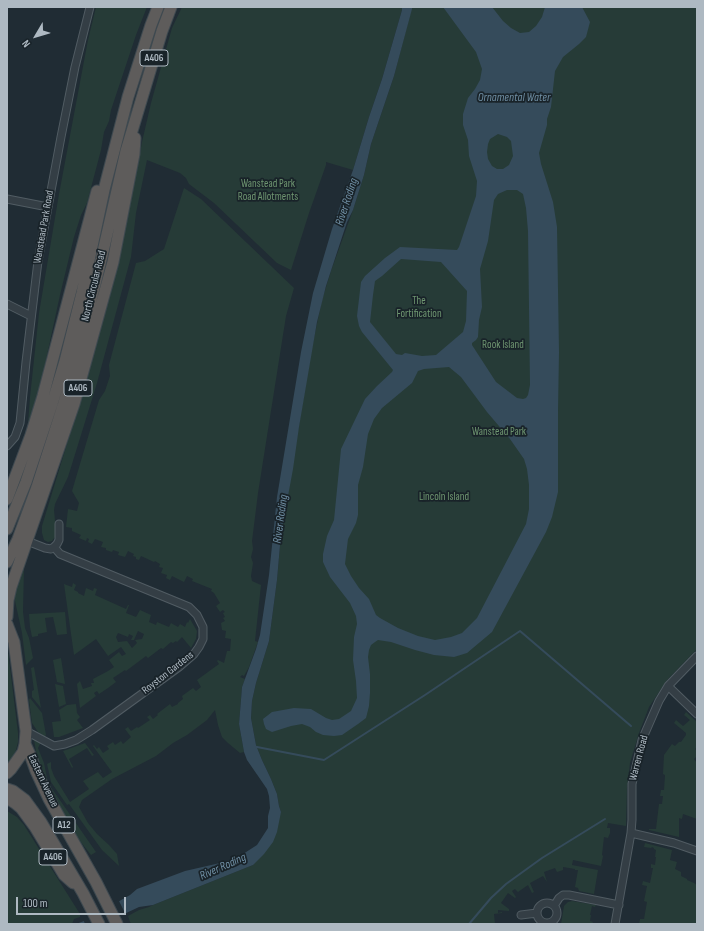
<!DOCTYPE html>
<style>
body{margin:0}
#map{position:relative;width:704px;height:931px;overflow:hidden;background:#202c34;font-family:"Sofia Sans Condensed",sans-serif}
canvas{display:block}
.frame{position:absolute;inset:0;border:8px solid #aeb9c2;pointer-events:none}
.north{position:absolute;left:16px;top:16px;width:40px;height:40px;-webkit-text-stroke:3px #192329;paint-order:stroke;rotate:232deg;font-size:11px;font-weight:700;line-height:16px;text-align:center;color:#aeb9c2}
.north::after{content:'';display:block;margin:auto;width:14px;height:18px;background:#aeb9c2;clip-path:polygon(50% 0,100% 100%,50% 72%,0 100%)}
.scale{position:absolute;left:16px;top:897px;width:110px;height:18px;box-sizing:border-box;border:2px solid #aeb9c2;border-top:0;padding-left:5px;font-size:12px;line-height:14px;white-space:nowrap;color:#aeb9c2;-webkit-text-stroke:3px #192329;paint-order:stroke}
</style>
<div id="map">
<canvas width="704" height="931"></canvas>
<div class="frame"></div>
<div class="north">N</div>
<div class="scale">100 m</div>
</div>
<script>
const ctx = document.querySelector('canvas').getContext('2d');
ctx.lineJoin = 'round';
function paint(path, color) { ctx.fillStyle = color; ctx.fill(path, 'evenodd'); }
const toPath = rows => new Path2D(rows.map(r => 'M' + r).join(''));
function trace(path, color, width, dash) { ctx.strokeStyle = color; ctx.lineWidth = width; ctx.lineCap = dash ? 'butt' : 'round'; ctx.setLineDash(dash || []); ctx.stroke(path); }
function label(font, color, halo, rows, align = 'center') {
  ctx.font = font + ' "Sofia Sans Condensed",sans-serif'; ctx.lineWidth = 3.5; ctx.setLineDash([]); ctx.textBaseline = 'middle'; ctx.strokeStyle = halo; ctx.fillStyle = color; for (const [text, x, y, turn = 0] of rows) {
    ctx.save(); ctx.translate(x, y); ctx.rotate((+turn || 0) * Math.PI / 180); ctx.textAlign = isNaN(turn) ? turn : align; if (halo) ctx.strokeText(text, 0, 0); ctx.fillText(text, 0, 0); ctx.restore();
  }
}
paint(toPath([
 [96,7,147,7,136,35,111,110,109,121,104,132,101,150,87,203,81,215,74,237,60,295,41,383,28,424,30,397,39,313,59,194,88,40],
 [182,7,402,7,402,10,382,79,369,117,353,170,326,162,326,165,309,213,291,270,277,263,214,203,189,184,186,178,180,173,147,160,136,213,131,257,97,383,81,435,68,477,55,504,54,510,56,532,55,537,52,541,48,542,44,540,42,533,42,526,87,378,110,291,127,221,142,142,151,103,172,28],
 [412,7,697,7,697,649,667,680,649,707,639,733,630,763,627,788,626,826,608,823,607,828,610,828,610,833,608,838,604,837,602,855,603,856,601,866,573,860,572,865,598,870,594,894,579,891,578,888,575,887,578,870,575,870,575,869,563,867,563,870,557,872,555,868,544,872,547,882,543,876,530,883,534,892,532,893,528,885,518,892,515,889,512,891,516,897,515,898,508,893,501,903,509,909,509,911,498,910,498,913,502,912,502,913,494,914,495,924,132,924,130,922,128,916,139,910,149,907,153,905,253,865,281,812,279,806,277,794,271,779,262,760,256,745,251,718,252,701,256,683,269,641,277,580,281,534,311,352,322,300,331,271,353,210,364,175,371,144,394,76],
 [184,188,201,199,294,288,286,316,258,493,252,541,253,549,251,557,253,563,251,576,252,581,261,585,255,641,258,642,249,667,244,676,242,675,240,677,245,679,242,687,239,724,244,752,240,753,228,743,222,737,218,725,215,710,207,720,187,735,173,743,156,756,112,779,82,800,79,807,88,823,97,834,109,845,117,854,119,866,102,850,69,804,67,805,51,782,47,764,51,762,51,768,54,776,70,802,89,789,83,781,98,772,103,778,112,772,93,746,94,745,97,749,99,747,103,753,109,749,107,746,113,742,115,745,121,741,123,744,131,737,125,729,128,727,131,731,137,727,138,728,150,720,147,717,150,715,153,719,158,715,157,714,170,704,172,707,178,704,178,703,183,699,182,696,193,688,196,691,201,687,197,680,219,664,217,661,218,660,224,663,227,651,230,651,231,639,225,638,226,631,222,630,221,623,225,621,223,618,225,617,223,613,225,612,223,610,220,612,216,606,220,603,214,593,211,591,212,589,192,581,193,579,187,576,184,582,172,576,170,580,166,578,167,575,161,573,163,568,159,567,160,564,155,561,154,562,141,556,139,560,136,559,136,557,133,556,134,554,128,551,125,557,118,555,119,552,113,550,112,552,106,550,106,548,101,547,103,542,95,539,92,544,88,542,89,539,87,538,86,541,79,538,81,535,72,531,72,528,66,527,68,509,77,511,79,503,72,491,99,400,105,391,110,376,109,365,136,263,145,261,164,249],
 [24,567,23,612,25,628,29,638,33,658,26,665,22,633,15,601,15,593,19,578],
 [73,583,76,585,74,590,78,592,78,593,84,596,86,588,93,591,94,588,97,589,95,595,126,609,128,605,129,605,126,613,136,617,140,610,151,615,149,622,156,625,157,622,169,627,171,623,178,627,180,624,185,627,187,622,188,623,190,619,197,631,196,639,191,648,182,637,177,642,176,641,173,643,171,642,163,649,161,648,148,658,146,656,126,671,125,670,113,678,116,682,108,688,99,694,97,691,94,693,96,696,80,708,77,684,80,681,83,689,92,686,91,683,94,683,93,679,108,671,114,667,109,660,119,652,122,656,126,654,121,647,108,656,96,639,74,655,64,584,72,587],
 [138,631,144,634,142,639,135,640,137,643,132,648,127,641,118,642,116,637,118,633,128,637,129,634,133,636,131,640,134,640],
 [65,612,67,634,57,635,53,617,45,618,47,632,38,634,38,636,32,637,30,627,29,614],
 [7,643,18,733,18,742,16,750,13,757,7,764],
 [61,658,65,684,57,682,53,660],
 [34,667,41,708,32,697,32,691,34,690,31,668],
 [55,684,63,686,66,704,59,707],
 [30,698,42,713,46,735,44,737,38,732,32,723,29,700],
 [76,704,77,713,80,717,77,720,83,728,59,737,54,737,52,722,61,721,59,710,67,705],
 [686,712,697,722,697,747,695,749,697,751,697,756,694,759,697,763,697,819,683,814,682,819,679,818,679,837,649,830,649,829,656,829,659,804,662,804,663,796,660,796,661,790,664,790,665,775,663,774,664,755,672,744,675,746,679,742,681,742,686,735,686,733,674,723,676,720,683,726,690,720,684,715],
 [34,740,35,740,41,742,38,748,44,763,48,783,96,852,91,855,76,836,42,775,39,768],
 [85,743,94,755,92,756,87,748,69,759,73,767,72,768,63,751],
 [7,811,17,817,24,825,80,914,80,917,74,919,72,924,7,924],
 [645,843,672,850,670,860,677,862,675,869,681,872,681,876,687,879,687,880,694,883,697,885,697,924,639,924,640,919,644,919,647,902,644,901,647,886,642,885,643,881,650,883,653,868,651,868,651,864,655,865,656,857,655,857,656,850,654,849,654,848,652,847,651,848,644,847],
 [572,901,596,905,595,907,592,906,590,915,591,915,590,921,593,922,592,924,561,924,564,906,568,902]
]), '#263b37');
paint(toPath([
 [402,7,412,7,412,9,394,76,371,144,364,175,353,210,347,222,326,286,317,322,299,427,293,469,281,534,277,580,269,641,256,683,252,701,251,718,256,745,262,760,271,779,277,794,279,806,281,812,277,832,273,842,264,854,253,865,153,905,139,907,103,924,76,924,84,921,130,895,137,889,185,871,220,863,232,859,243,854,257,845,268,828,268,816,270,808,269,796,267,789,247,760,244,752,239,724,242,687,256,649,260,635,269,575,277,497,301,352,313,293,332,229,353,170,369,117,382,79,402,10],
 [443,7,492,7,503,21,511,28,520,33,529,32,536,26,542,17,545,7,582,7,590,22,586,37,579,44,563,57,555,71,551,107,547,119,547,125,539,153,541,164,553,202,557,227,559,352,558,411,558,492,552,517,546,532,492,632,467,653,454,657,434,655,415,650,391,642,378,640,375,642,371,645,369,650,368,657,370,674,370,693,369,706,366,718,358,724,342,735,334,736,323,735,316,732,310,727,302,724,291,726,272,732,266,729,264,724,263,719,272,712,294,708,311,709,326,718,332,720,339,719,351,711,357,698,356,681,353,660,354,637,357,624,356,616,350,603,330,577,323,562,323,554,327,536,334,520,341,449,365,399,377,386,392,372,393,370,362,332,359,326,357,316,361,282,365,276,385,258,400,247,457,250,459,247,476,196,477,181,469,156,468,140,463,125,463,114,468,98,475,89,480,80,482,69,476,52],
 [498,134,507,137,511,141,513,156,509,165,503,169,497,169,492,166,488,159,487,152,488,144,490,139],
 [507,190,517,190,523,194,526,208,528,231,530,385,528,395,526,398,523,399,517,398,496,382,472,345,472,343,476,340,478,337,479,320,482,307,480,269,488,241,494,200,498,194],
 [401,259,441,262,467,291,466,321,463,332,436,355,422,356,405,353,402,355,396,354,370,322,373,295,375,281,382,276],
 [449,367,461,377,487,412,510,439,524,459,527,469,529,485,529,509,526,524,477,618,462,633,451,637,435,640,418,636,398,628,380,618,376,615,369,599,359,588,351,576,345,564,348,539,356,523,358,515,358,485,363,467,368,434,374,419,382,408,412,383,418,371,424,369]
]), '#354b5b');
paint(toPath([
 [118,899,126,915,108,924,85,924,83,919]
]), '#202c34');
trace(toPath([
 [256,747,257,747,324,760,425,695,520,631,631,726],
 [469,924,491,898,506,884,542,858,605,819]
]), '#354b5b', 2);
const minor = toPath([
 [7,199,48,207],
 [7,304,31,316],
 [7,446,15,437,20,423,26,362,38,261,61,137,75,67,90,7],
 [27,541,45,548,51,549,54,547],
 [54,547,57,544,59,540,59,524],
 [668,686,697,714],
 [26,731,54,746,65,744,76,740,92,730,179,667,194,654,199,647,203,639,203,627,197,615,189,607,60,554,54,547],
 [631,833,674,843,697,851],
 '537 913a10 10 0 1 1 20 0a10 10 0 1 1-20 0Z',
 [554,906,559,898,563,895,569,895,619,905],
 [521,915,537,913],
 [615,924,631,833,632,820,632,784,642,740,659,701,668,686,697,656]
]);
const trunk = toPath([
 [7,499,31,435,43,396,97,191],
 [7,529,26,482,52,404,65,361,82,293,104,190,128,97,151,25,158,7],
 [7,562,18,539,37,487,63,406,75,365,102,256,126,151,162,31,171,7],
 [7,617,8,600,11,587,74,404,113,262,134,154,135,138],
 [7,624,14,642,26,731,25,744,23,752,11,769,7,773],
 [25,744,31,757,36,771,49,799,96,882,117,924],
 [7,789,13,791,25,800,41,822,83,893,99,924],
 [7,798,15,803,21,808,35,827,64,875,73,883]
]);
trace(minor, '#515c63', 9);
trace(trunk, '#3e4950', 13);
trace(minor, '#343e45', 7);
trace(trunk, '#5e5c5b', 11);
for (const [x, y, w] of [
 [154,58,28],
 [78,388,28],
 [64,825,22],
 [53,857,28]
]) { const box = new Path2D(); box.roundRect(x - w / 2, y - 8, w, 16, 3); ctx.fillStyle = '#192329'; ctx.fill(box); trace(box, '#aeb9c2', 1); }
label('bold 10px', '#aeb9c2', null, [
 ["A406",154,58],
 ["A406",78,388],
 ["A12",64,825],
 ["A406",53,857]
]);
label('11px', '#6f9671', '#192329', [
 ["Wanstead Park",268,184],
 ["Road Allotments",268,197],
 ["The",419,301],
 ["Fortification",419,314],
 ["Rook Island",503,345],
 ["Wanstead Park",499,432],
 ["Lincoln Island",444,497]
]);
label('11px', '#aeb9c2', '#192329', [
 ["Wanstead Park Road",44,227,-80],
 ["North Circular Road",94,286,-76],
 ["Royston Gardens",168,673,-38],
 ["Warren Road",639,758,-75],
 ["Eastern Avenue",43,781,65]
]);
label('italic 12px', '#708fa4', '#192329', [
 ["Ornamental Water",514,98],
 ["River Roding",347,202,-72],
 ["River Roding",281,519,-82],
 ["River Roding",223,867,-24]
]);
</script>
